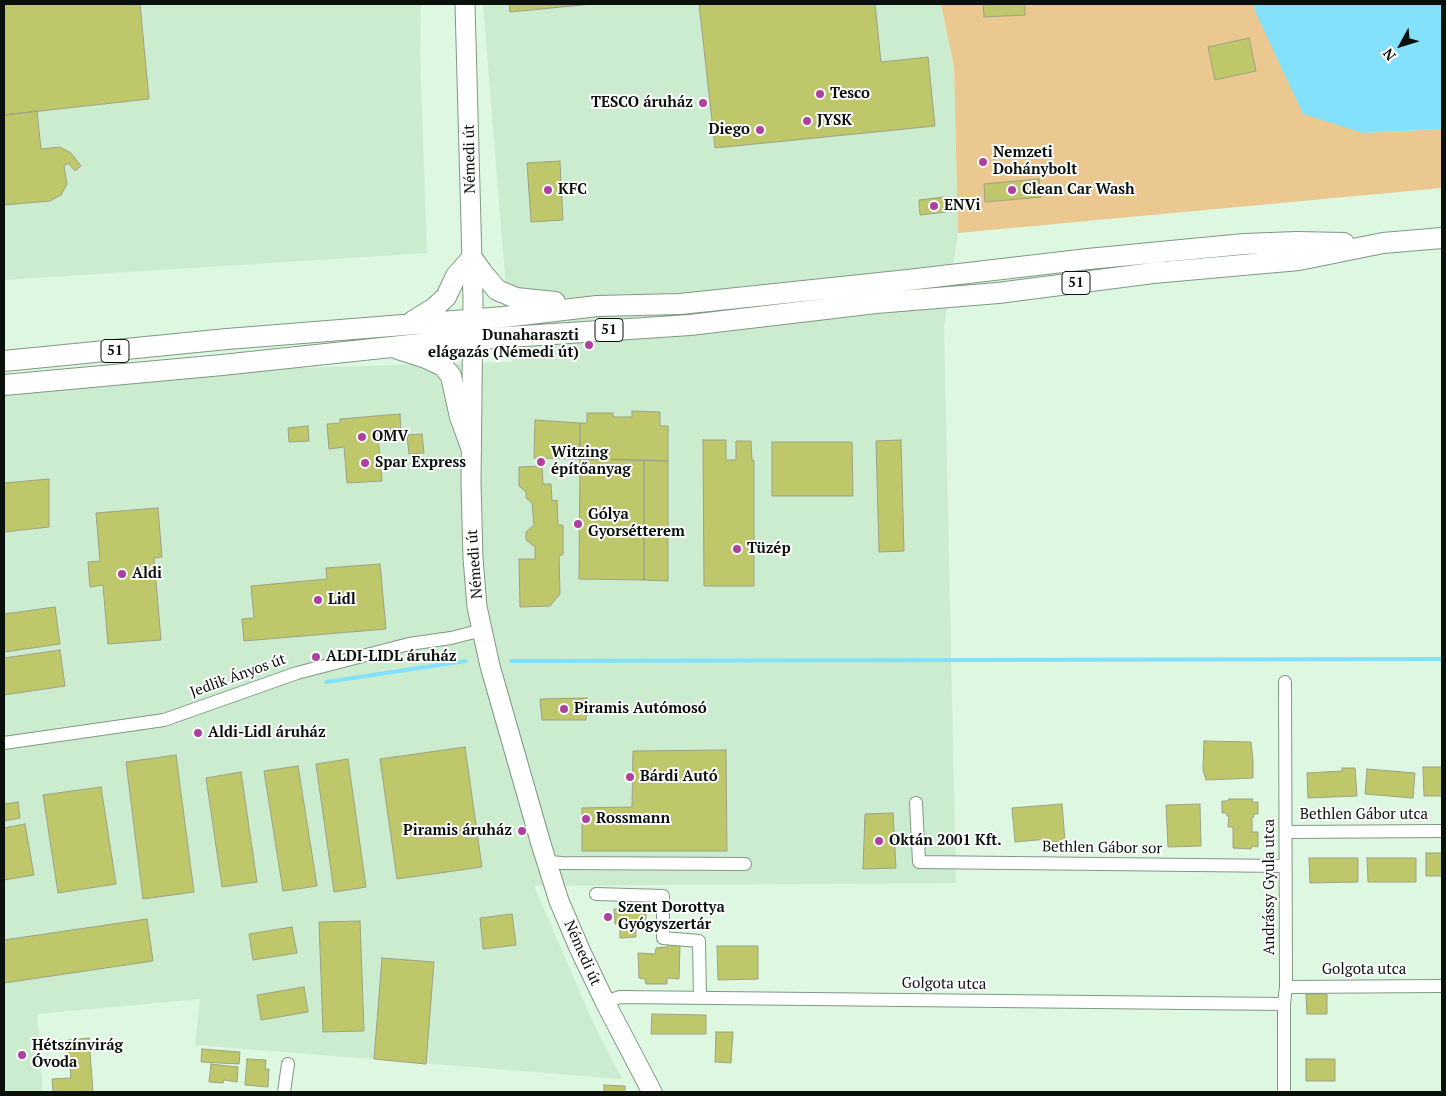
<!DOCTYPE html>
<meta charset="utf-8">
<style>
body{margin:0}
#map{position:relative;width:1446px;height:1096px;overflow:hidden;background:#ddf7e0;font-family:"PT Serif",serif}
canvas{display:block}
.frame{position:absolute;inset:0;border:5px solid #09110a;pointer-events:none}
.north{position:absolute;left:1376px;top:20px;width:50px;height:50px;-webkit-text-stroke:4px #fff;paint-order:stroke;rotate:231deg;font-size:14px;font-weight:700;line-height:20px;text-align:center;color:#09110a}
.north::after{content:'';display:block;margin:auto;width:18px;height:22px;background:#09110a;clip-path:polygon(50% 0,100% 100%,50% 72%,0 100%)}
</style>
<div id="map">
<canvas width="1446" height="1096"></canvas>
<div class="frame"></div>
<div class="north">N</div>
</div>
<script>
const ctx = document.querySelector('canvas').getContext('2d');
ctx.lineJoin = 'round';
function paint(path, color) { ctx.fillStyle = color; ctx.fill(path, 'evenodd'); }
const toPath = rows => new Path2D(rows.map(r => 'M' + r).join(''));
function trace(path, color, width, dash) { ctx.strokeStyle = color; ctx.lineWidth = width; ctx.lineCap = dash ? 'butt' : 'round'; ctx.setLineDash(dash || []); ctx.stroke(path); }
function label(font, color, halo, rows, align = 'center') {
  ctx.font = font + ' "PT Serif",serif'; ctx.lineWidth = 4; ctx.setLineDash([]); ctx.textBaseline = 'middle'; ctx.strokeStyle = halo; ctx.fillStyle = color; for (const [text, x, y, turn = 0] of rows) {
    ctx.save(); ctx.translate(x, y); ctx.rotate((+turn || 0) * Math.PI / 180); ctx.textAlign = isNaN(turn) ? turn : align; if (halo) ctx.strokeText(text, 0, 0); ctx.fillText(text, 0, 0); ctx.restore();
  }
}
paint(toPath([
 [4,4,421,4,420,53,427,253,4,280],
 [483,4,941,4,954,67,958,233,944,326,956,883,534,886,595,1027,622,1079,195,1045,200,999,37,1014,43,1092,4,1092,4,396,224,370,512,362]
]), '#ccecd0');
paint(toPath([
 [941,4,1254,4,1255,11,1363,133,1442,129,1442,188,958,233,954,67]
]), '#ebc890');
paint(toPath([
 [1254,4,1442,4,1442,129,1363,133,1303,114,1255,11]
]), '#84e1fb');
trace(toPath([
 [511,661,1442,659],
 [326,682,466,661]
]), '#84e1fb', 4);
const building = toPath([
 [4,4,140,4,149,99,4,115,4,4],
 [509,4,592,4,510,12,509,4],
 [699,4,875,4,881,62,928,57,935,126,715,148,699,4],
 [983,4,1025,4,1025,15,984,17,983,4],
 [1249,38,1256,71,1215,80,1208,47,1249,38],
 [37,111,41,149,60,147,71,153,81,166,75,171,68,163,64,166,67,184,61,195,50,201,4,205,4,115,37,111],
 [560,161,563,220,531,222,527,163,560,161],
 [1039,179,1041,197,985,202,984,184,1039,179],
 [944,197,946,212,920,215,919,200,944,197],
 [632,411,660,412,660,426,668,426,668,461,580,459,580,423,587,423,587,413,613,413,613,417,632,417,632,411],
 [400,414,401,435,378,436,382,481,347,483,344,447,329,449,327,424,340,423,340,419,400,414],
 [535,420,580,423,580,459,534,458,535,420],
 [308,426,309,441,289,442,288,428,308,426],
 [422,434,424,453,409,454,407,435,422,434],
 [703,440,726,440,726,460,736,460,736,441,751,441,752,460,754,460,754,586,704,586,703,440],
 [901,440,904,551,879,552,876,441,901,440],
 [772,442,852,442,853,496,772,496,772,442],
 [580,459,644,460,644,580,579,579,580,459],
 [644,460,668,461,668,581,644,580,644,460],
 [542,466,543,484,551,484,552,501,557,500,558,525,563,525,563,555,559,555,560,594,550,606,520,607,519,559,535,559,535,547,526,540,526,532,534,525,532,503,526,498,526,492,519,486,519,467,542,466],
 [49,479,49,527,4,532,4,483,49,479],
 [158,508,162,557,154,558,161,640,108,644,103,585,90,587,88,562,100,561,96,513,158,508],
 [380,564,386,629,244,641,242,619,254,618,251,586,327,579,326,568,380,564],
 [55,607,60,644,4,652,4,614,55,607],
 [60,650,65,686,4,695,4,658,60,650],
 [587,698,586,720,542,720,540,699,587,698],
 [1204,741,1251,742,1253,760,1253,778,1206,780,1203,770,1204,741],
 [465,747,482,867,397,879,380,759,465,747],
 [726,750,727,851,582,851,582,808,632,807,633,751,726,750],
 [176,755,194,892,143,899,126,762,176,755],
 [348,759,366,887,334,892,316,764,348,759],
 [298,766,317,886,283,891,264,771,298,766],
 [1423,767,1442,767,1442,796,1424,796,1423,767],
 [1342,768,1355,768,1357,796,1308,798,1307,773,1342,771,1342,768],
 [1367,769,1415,773,1413,798,1365,794,1367,769],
 [241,772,257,882,222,887,206,778,241,772],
 [101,787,116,884,58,893,43,795,101,787],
 [1229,799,1253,799,1252,802,1258,802,1258,814,1253,814,1254,817,1252,817,1252,832,1258,832,1258,847,1252,846,1251,849,1233,848,1233,827,1228,827,1229,816,1227,816,1227,813,1222,813,1222,801,1228,801,1229,799],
 [18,802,20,818,4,821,4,804,18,802],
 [1062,804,1065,841,1048,842,1048,839,1015,842,1012,808,1062,804],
 [1200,804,1201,846,1168,847,1166,805,1200,804],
 [893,813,896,868,863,869,865,814,893,813],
 [25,824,34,875,4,880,4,828,25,824],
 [1426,853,1442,853,1442,876,1426,876,1426,853],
 [1309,858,1358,858,1358,882,1310,883,1309,858],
 [1367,858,1416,858,1416,882,1368,882,1367,858],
 [626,904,646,904,646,926,636,926,636,937,620,938,620,924,615,924,614,909,626,909,626,904],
 [512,914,516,945,483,949,480,918,512,914],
 [147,919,153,961,4,983,4,940,147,919],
 [360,921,364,1031,323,1032,319,922,360,921],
 [292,927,297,953,253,960,249,934,292,927],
 [668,944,680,944,679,979,667,978,667,984,646,984,645,979,639,978,638,953,655,954,656,948,667,947,668,944],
 [717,946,758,946,758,979,718,980,717,946],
 [382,958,434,962,426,1064,374,1059,382,958],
 [304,987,308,1012,261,1020,257,995,304,987],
 [1306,994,1327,994,1327,1014,1307,1014,1306,994],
 [652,1014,706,1015,706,1034,651,1034,652,1014],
 [716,1032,733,1032,731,1063,715,1062,716,1032],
 [89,1038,93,1092,53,1092,52,1079,71,1078,68,1040,89,1038],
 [202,1049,240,1052,239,1064,201,1062,202,1049],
 [247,1059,266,1060,265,1069,269,1069,268,1087,245,1085,247,1059],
 [1306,1059,1335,1059,1335,1081,1306,1081,1306,1059],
 [211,1064,238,1067,237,1082,224,1080,223,1083,209,1082,211,1064],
 [604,1085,625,1086,625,1092,604,1092,604,1085]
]);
paint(building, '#bec769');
trace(building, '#9ea285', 1);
const street = toPath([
 [4,743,164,720,297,673,409,644,451,638,482,630],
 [916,803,919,862,1285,866],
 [1286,832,1442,831],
 [547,862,562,863,745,864],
 [596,894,663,896,663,938,699,941,700,998],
 [1286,987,1442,986],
 [605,1002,620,997,1284,1004],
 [284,1092,288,1064],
 [1284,1092,1284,1004,1286,987,1285,682]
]);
const secondary = toPath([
 [465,4,473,298,471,483,473,558,477,607,490,666,541,844,559,901,580,950,605,1002,652,1092]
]);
const primary = toPath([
 [413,321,434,308,446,297,456,276,472,258,482,272,497,290,516,298,555,302],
 [398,349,426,358,443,366,451,376,460,417,471,447],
 [4,361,227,339,504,317,597,306,680,304,908,280,1088,259,1244,244,1297,242,1344,243],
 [4,385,222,365,448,341,690,325,876,303,998,293,1153,273,1299,260,1383,243,1442,238]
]);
trace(street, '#809883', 14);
trace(secondary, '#809883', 21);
trace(primary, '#809883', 22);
trace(street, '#fff', 12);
trace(secondary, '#fff', 19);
trace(primary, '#fff', 20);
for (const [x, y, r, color] of [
 [820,94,5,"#b0409d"],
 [703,103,5,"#b0409d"],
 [807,121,5,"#b0409d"],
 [760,130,5,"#b0409d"],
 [983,162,5,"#b0409d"],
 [548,190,5,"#b0409d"],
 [1012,190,5,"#b0409d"],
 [934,206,5,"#b0409d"],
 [589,345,5,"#b0409d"],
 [362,437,5,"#b0409d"],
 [541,462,5,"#b0409d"],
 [365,463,5,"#b0409d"],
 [578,524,5,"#b0409d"],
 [737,549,5,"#b0409d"],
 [122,574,5,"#b0409d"],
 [318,600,5,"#b0409d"],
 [316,657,5,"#b0409d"],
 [564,709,5,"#b0409d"],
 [198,733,5,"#b0409d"],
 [630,777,5,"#b0409d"],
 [586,819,5,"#b0409d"],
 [522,831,5,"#b0409d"],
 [879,841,5,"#b0409d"],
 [608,917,5,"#b0409d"],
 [22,1055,5,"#b0409d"]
]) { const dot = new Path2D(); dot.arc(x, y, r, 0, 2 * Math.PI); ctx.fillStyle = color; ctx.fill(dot); trace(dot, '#fff', 2); }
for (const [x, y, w] of [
 [1076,283,28],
 [609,330,28],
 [115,351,28]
]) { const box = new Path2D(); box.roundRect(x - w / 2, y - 11.5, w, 23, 4); ctx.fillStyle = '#fff'; ctx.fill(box); trace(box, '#09110a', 1); }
label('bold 14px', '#09110a', null, [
 ["51",1076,283],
 ["51",609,330],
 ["51",115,351]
]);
label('bold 15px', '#09110a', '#fff', [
 ["Tesco",830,94],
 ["TESCO áruház",693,103,"right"],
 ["JYSK",817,121],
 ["Diego",750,130,"right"],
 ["Nemzeti",993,153],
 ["Dohánybolt",993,170],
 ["KFC",558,190],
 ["Clean Car Wash",1022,190],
 ["ENVi",944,206],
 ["Dunaharaszti",579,336,"right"],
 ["elágazás (Némedi út)",579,353,"right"],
 ["OMV",372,437],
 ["Witzing",551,453],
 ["építőanyag",551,470],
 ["Spar Express",375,463],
 ["Gólya",588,515],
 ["Gyorsétterem",588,532],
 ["Tüzép",747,549],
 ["Aldi",132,574],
 ["Lidl",328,600],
 ["ALDI-LIDL áruház",326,657],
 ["Piramis Autómosó",574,709],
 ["Aldi-Lidl áruház",208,733],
 ["Bárdi Autó",640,777],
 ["Rossmann",596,819],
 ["Piramis áruház",512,831,"right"],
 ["Oktán 2001 Kft.",889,841],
 ["Szent Dorottya",618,908],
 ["Gyógyszertár",618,925],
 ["Hétszínvirág",32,1046],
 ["Óvoda",32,1063]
], 'left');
label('15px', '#09110a', '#fff', [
 ["Némedi út",470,159,-91],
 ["Némedi út",475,564,-94],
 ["Jedlik Ányos út",238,676,-20],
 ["Bethlen Gábor utca",1364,815],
 ["Bethlen Gábor sor",1102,848,1],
 ["Andrássy Gyula utca",1270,887,-90],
 ["Némedi út",582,953,66],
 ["Golgota utca",1364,970],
 ["Golgota utca",944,984,1]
]);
</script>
